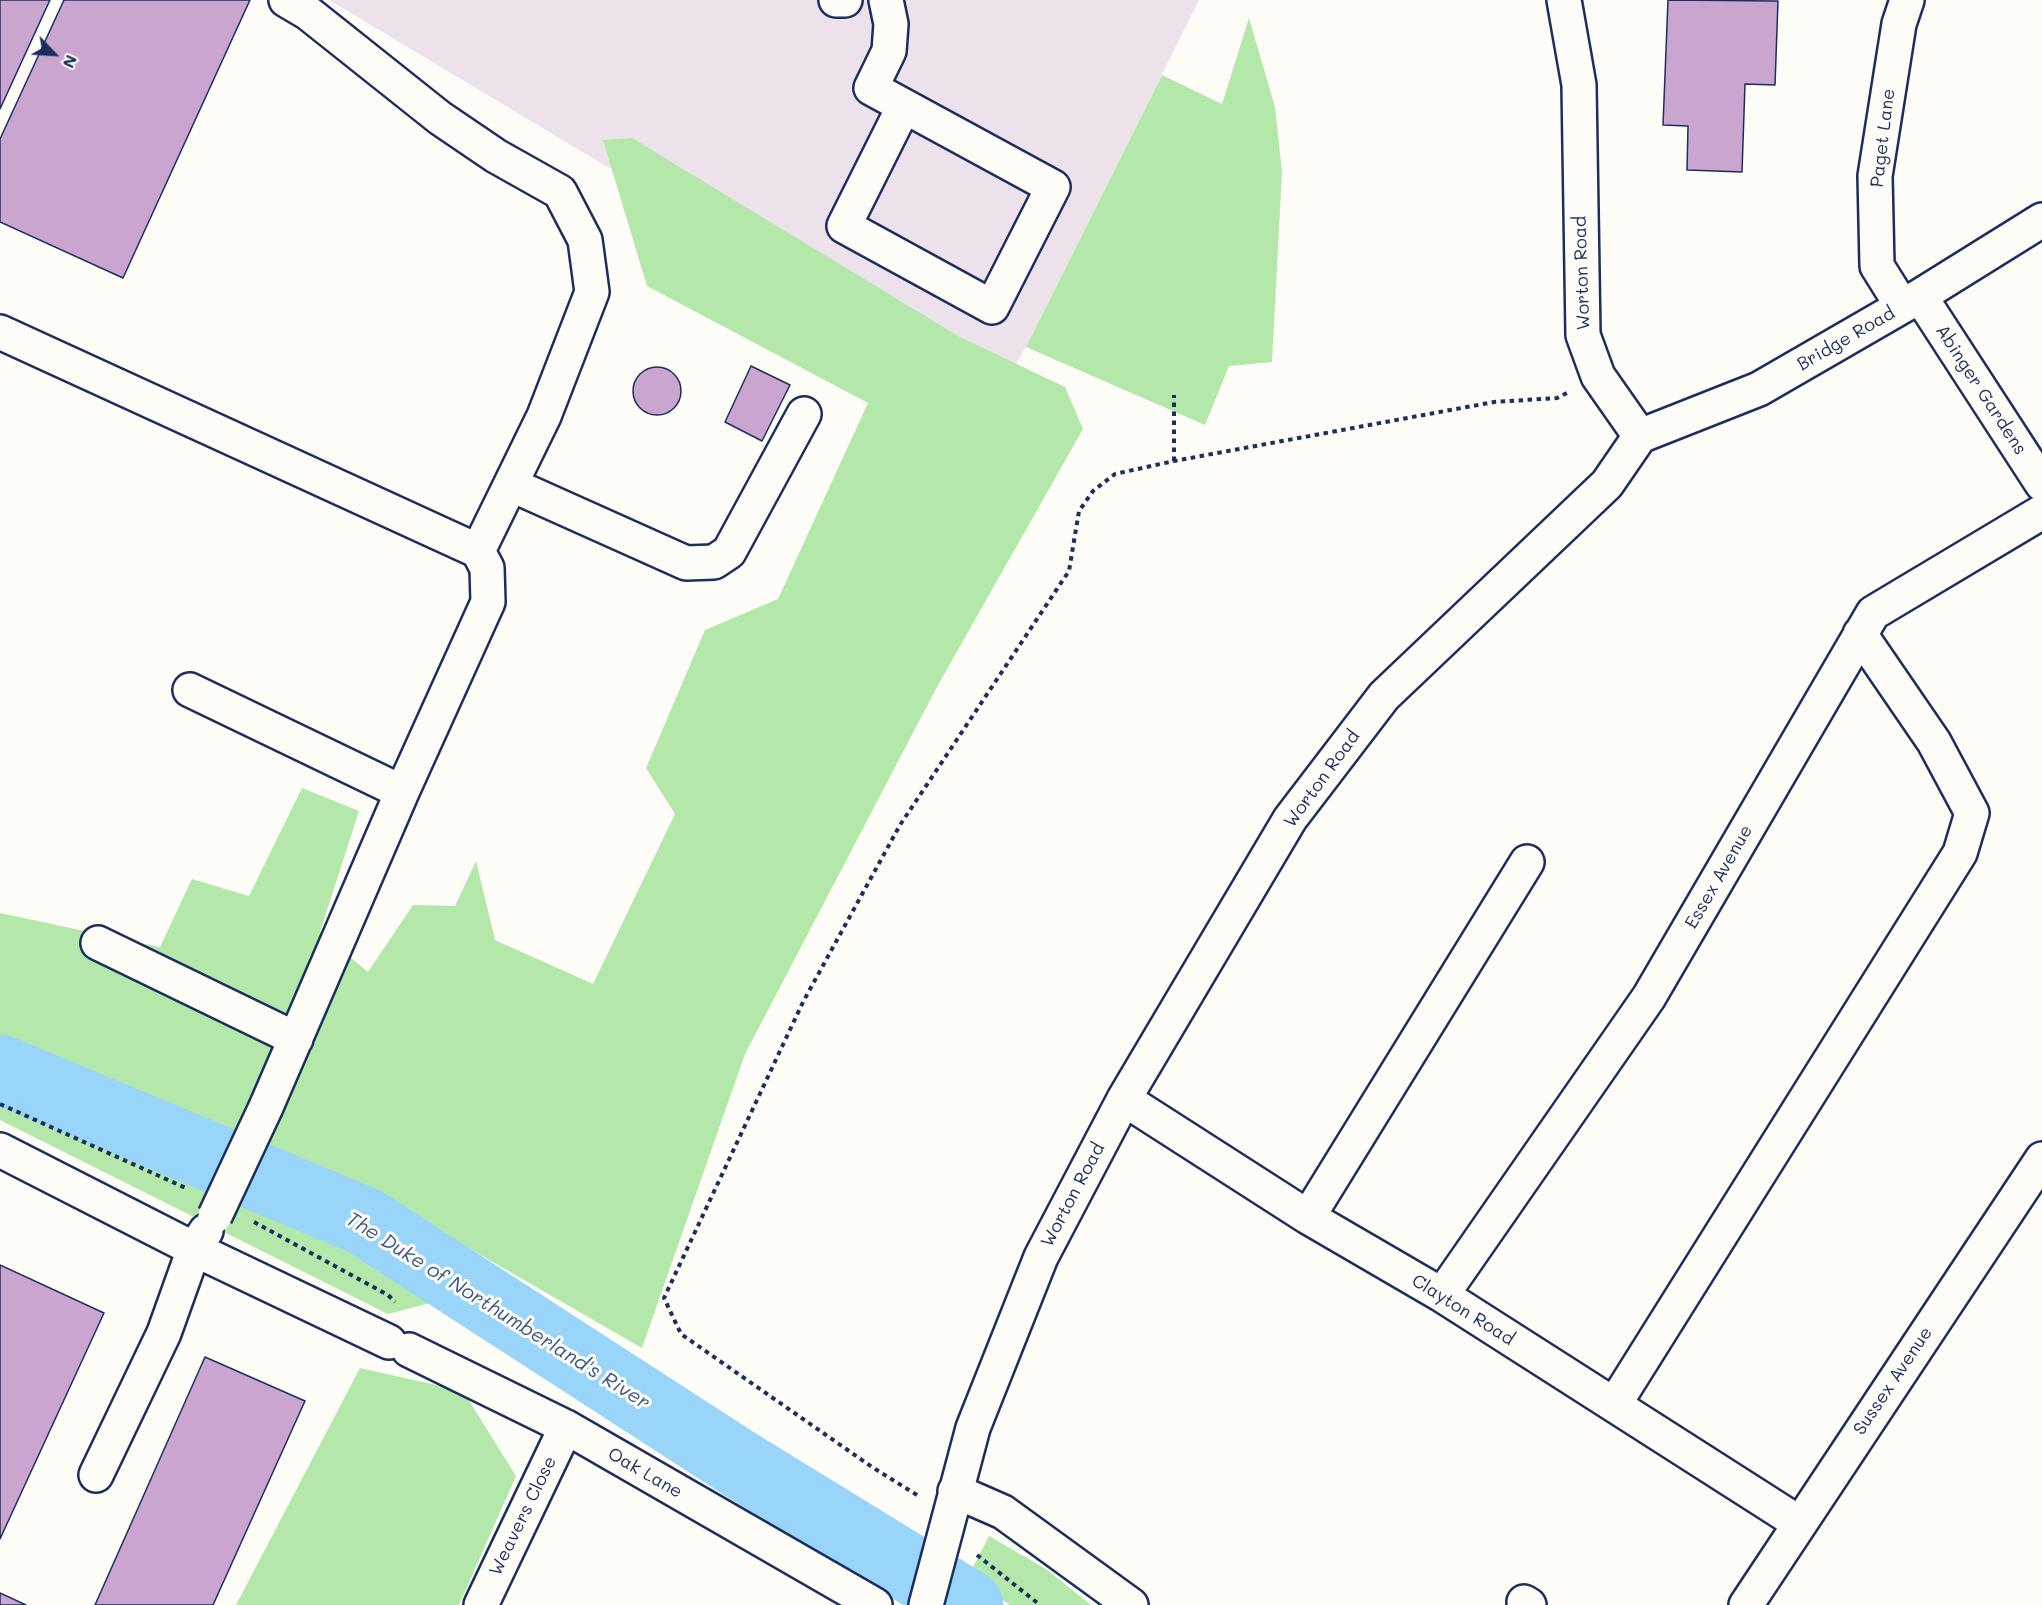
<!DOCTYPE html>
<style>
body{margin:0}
#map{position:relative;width:2042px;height:1605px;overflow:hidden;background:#fdfcf7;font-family:Mali,sans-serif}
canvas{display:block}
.north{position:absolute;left:24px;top:24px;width:60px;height:60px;-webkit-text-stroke:4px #fdfcf7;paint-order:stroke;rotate:115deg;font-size:16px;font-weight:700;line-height:24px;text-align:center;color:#1b2f5e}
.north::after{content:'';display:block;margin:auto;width:21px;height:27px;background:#1b2f5e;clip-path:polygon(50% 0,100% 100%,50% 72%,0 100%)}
</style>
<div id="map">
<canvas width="2042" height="1605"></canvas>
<div class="north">N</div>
</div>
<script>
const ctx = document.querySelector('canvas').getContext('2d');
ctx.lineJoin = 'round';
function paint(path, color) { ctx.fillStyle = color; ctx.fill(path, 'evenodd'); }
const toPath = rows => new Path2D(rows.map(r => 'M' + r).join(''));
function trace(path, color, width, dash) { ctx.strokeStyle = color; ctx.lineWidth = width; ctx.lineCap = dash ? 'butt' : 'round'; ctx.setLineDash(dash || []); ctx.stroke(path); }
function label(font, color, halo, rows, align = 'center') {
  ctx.font = font + ' Mali,sans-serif'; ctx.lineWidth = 6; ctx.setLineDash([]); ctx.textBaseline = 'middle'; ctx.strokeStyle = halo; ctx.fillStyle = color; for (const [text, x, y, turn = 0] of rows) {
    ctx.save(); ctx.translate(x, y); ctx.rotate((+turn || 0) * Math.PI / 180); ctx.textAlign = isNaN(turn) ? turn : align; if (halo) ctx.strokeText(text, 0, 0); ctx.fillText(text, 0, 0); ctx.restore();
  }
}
paint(toPath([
 [329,0,1199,0,1026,347,995,399]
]), '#ede2eb');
paint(toPath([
 [1249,18,1275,107,1282,172,1272,362,1229,366,1205,425,1026,347,1162,75,1222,104],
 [632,138,958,336,1065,387,1083,429,938,685,745,1054,642,1348,465,1246,438,1301,388,1314,0,1120,0,913,160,947,192,879,249,896,302,788,359,811,320,932,368,972,413,905,455,906,476,861,495,940,593,984,675,814,646,768,705,630,778,599,868,403,647,286,603,140],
 [360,1368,463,1391,516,1476,459,1605,236,1605],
 [989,1536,1046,1569,1091,1605,1010,1605,969,1575]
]), '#b3e8aa');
trace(toPath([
 [0,1069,364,1221,738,1463,969,1605]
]), '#99d4f9', 69);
const building = toPath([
 [0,0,50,0,0,109,0,0],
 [64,0,250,0,123,278,0,222,0,139,64,0],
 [1668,0,1778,1,1775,85,1745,84,1742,172,1687,170,1688,126,1663,125,1668,0],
 [751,366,790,385,762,441,725,422,751,366],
 '633 391a24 24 0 1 1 48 0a24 24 0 1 1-48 0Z',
 [0,1265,104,1313,0,1539,0,1265],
 [205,1357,305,1401,213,1605,95,1605,205,1357],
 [0,1593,26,1605,0,1605,0,1593]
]);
paint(building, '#c9a5cf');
trace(building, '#1b2f5e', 1.5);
const minor = toPath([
 [286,0,308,13,440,118,496,156,560,192,585,240,592,292,544,416,478,551],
 [836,0,845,0],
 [886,0,891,24,889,51,871,88,1053,187,992,307,844,226,904,106],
 [1564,0,1579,85,1583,335,1598,376,1640,436],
 [1920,296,2042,484],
 [1902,306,1877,266,1875,176,1899,24,1907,0],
 [0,332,478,551,487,568,488,602,402,792,190,690],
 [1640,436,1759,389,1920,296,2042,220],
 [512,485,686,563,714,562,729,552,804,414],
 [98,943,296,1039],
 [1124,1099,1308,1217,1442,1295,1799,1523],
 [266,1107,402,792],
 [0,1150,194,1249,389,1342],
 [1308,1217,1527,862],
 [1442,1295,1649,997,1873,613,2042,512],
 [409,1350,566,1427,875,1605],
 [1614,1405,1960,853,1972,813,1934,742,1860,634],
 [96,1475,164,1333,194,1249,206,1231],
 [955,1491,1003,1512,1131,1605],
 [1524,1602,1529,1605],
 [481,1605,566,1427],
 [926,1605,973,1428,1041,1257,1124,1099,1290,819,1384,696,1607,484,1640,436],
 [1746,1605,2042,1159]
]);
trace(minor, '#1b2f5e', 38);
trace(toPath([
 [1174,461,1174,395],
 [0,1104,188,1189],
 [254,1222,388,1295,395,1302],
 [917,1495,872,1467,681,1334,664,1298,803,1002,900,825,1069,571,1079,511,1093,491,1115,474,1174,461,1494,402,1557,398,1567,393],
 [977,1555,1040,1605]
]), '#1b2f5e', 4, [4.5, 4.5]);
trace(minor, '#fdfcf7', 33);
const minorBridge = toPath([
 [215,1216,266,1107]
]);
trace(minorBridge, '#1b2f5e', 38, []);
trace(minorBridge, '#fdfcf7', 33);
label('18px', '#1b2f5e', '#fdfcf7', [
 ["Paget Lane",1883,138,-83],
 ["Worton Road",1582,273,-92],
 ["Bridge Road",1846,339,-30],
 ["Abinger Gardens",1981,390,57],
 ["Worton Road",1322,779,-54],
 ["Essex Avenue",1719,877,-60],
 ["Worton Road",1073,1195,-62],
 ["Clayton Road",1463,1310,32],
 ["Sussex Avenue",1893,1381,-56],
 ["Oak Lane",645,1473,30],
 ["Weavers Close",523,1516,-64]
]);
label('italic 20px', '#3a5885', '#fdfcf7', [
 ["The Duke of Northumberland's River",498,1311,32]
]);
</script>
